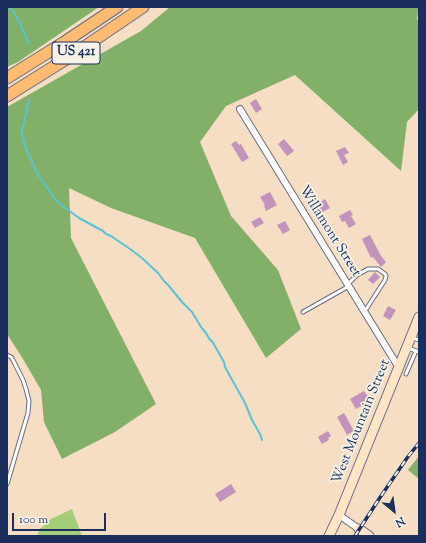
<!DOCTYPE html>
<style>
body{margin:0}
#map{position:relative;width:426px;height:543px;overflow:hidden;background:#f5dec4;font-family:"Sorts Mill Goudy",serif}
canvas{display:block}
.frame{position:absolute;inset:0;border:8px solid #1b2f5e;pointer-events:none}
.north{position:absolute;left:374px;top:491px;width:40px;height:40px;-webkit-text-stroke:3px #f7f3e8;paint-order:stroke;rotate:151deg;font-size:11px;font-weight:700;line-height:16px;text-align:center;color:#1b2f5e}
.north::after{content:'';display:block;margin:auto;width:14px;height:18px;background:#1b2f5e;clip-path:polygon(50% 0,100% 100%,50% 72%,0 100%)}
.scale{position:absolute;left:12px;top:513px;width:94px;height:18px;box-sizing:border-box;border:2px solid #1b2f5e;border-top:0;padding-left:5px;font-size:12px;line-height:14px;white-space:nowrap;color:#1b2f5e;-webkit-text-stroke:3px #f7f3e8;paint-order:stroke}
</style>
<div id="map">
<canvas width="426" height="543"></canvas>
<div class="frame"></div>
<div class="north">N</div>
<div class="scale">100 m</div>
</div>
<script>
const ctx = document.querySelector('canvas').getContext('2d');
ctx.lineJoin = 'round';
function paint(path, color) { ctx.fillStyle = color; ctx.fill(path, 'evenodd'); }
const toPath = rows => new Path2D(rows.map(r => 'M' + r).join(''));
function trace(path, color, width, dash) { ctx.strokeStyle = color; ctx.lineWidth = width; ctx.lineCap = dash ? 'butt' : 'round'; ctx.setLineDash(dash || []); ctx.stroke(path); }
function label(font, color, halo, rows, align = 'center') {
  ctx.font = font + ' "Sorts Mill Goudy",serif'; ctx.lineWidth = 3.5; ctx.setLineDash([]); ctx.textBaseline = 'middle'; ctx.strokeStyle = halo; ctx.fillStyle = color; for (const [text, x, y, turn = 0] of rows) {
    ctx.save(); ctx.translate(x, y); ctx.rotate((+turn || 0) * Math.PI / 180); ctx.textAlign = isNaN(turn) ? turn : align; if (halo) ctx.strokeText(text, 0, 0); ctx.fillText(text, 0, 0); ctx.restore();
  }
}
paint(toPath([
 [72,509,82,536,37,536,40,529,51,519]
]), '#a3cd78');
paint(toPath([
 [7,7,99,7,18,62,7,67],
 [170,7,419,7,417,19,419,23,419,109,407,122,401,171,295,75,226,106,200,142,231,216,278,270,301,329,266,358,195,238,111,208,69,188,71,238,156,404,115,432,62,459,44,422,41,390,23,359,7,334,7,107,141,31],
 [419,456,419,479,408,470]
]), '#82b068');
trace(toPath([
 [9,7,13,11,19,21,29,44],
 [29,100,22,132,22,137,26,148,37,173,50,192,57,201,64,207,79,218,103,231,106,234,111,236,130,249,142,258,158,273,164,281,169,286,182,302,192,312,201,327,206,333,210,340,212,341,224,362,225,367,245,403,252,420,260,434,262,440]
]), '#59c3d5', 2);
paint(toPath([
 [256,99,262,109,256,113,250,103],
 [284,139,294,151,287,156,278,144],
 [236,141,239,145,241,144,249,158,242,162,231,144],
 [345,147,349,153,344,155,348,162,343,165,336,151],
 [270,192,277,205,266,211,264,206,265,205,260,197],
 [325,199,330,208,321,213,316,205],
 [350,210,353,215,351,216,356,224,349,228,345,221,342,222,339,216],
 [260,217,264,223,255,228,251,222],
 [285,221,290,230,283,234,277,225],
 [370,235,381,256,386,262,381,267,373,257,371,258,362,239],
 [375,272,380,277,373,284,368,280],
 [388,306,396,310,390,320,383,316],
 [364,391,369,398,362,403,363,405,356,409,350,399],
 [344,413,354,431,347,435,337,417],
 [328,431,331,436,328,438,329,440,322,444,318,437],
 [231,484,236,492,220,502,215,494]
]), '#c293bb');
const lane = toPath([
 [347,285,357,275,368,269,378,269,385,274,386,276,385,280,365,311],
 [303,312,349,286],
 [413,338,419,340],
 [408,348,419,352],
 [7,355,11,357,13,360,23,380,26,389,29,401,28,413,7,484],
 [406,374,416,351]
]);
const street = toPath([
 [240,109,399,368],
 [339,515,359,529]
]);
const secondary = toPath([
 [359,529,369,536],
 [329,536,339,515,419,317]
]);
const highway = toPath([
 [7,78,63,43,117,7],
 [7,96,71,56,143,7]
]);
trace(lane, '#676c82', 5);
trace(street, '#676c82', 8);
trace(secondary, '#676c82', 11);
trace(highway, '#676c82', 13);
trace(lane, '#fff', 3);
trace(street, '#fff', 6);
trace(secondary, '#ffe4c6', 9);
trace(highway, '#ffbb71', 11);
const rail = toPath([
 [355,536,379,499,407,458,419,443]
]);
trace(rail, '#1b2f5e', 3.5);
trace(rail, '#f7f3e8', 2, [6]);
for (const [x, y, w] of [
 [76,53,48]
]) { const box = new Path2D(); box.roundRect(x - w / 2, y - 11, w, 22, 3); ctx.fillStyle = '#f7f3e8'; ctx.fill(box); trace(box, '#1b2f5e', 1); }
label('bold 13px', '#1b2f5e', null, [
 ["US 421",76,53]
]);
label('14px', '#1b2f5e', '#f7f3e8', [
 ["Willamont Street",329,232,58],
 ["West Mountain Street",362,422,-68]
]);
</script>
